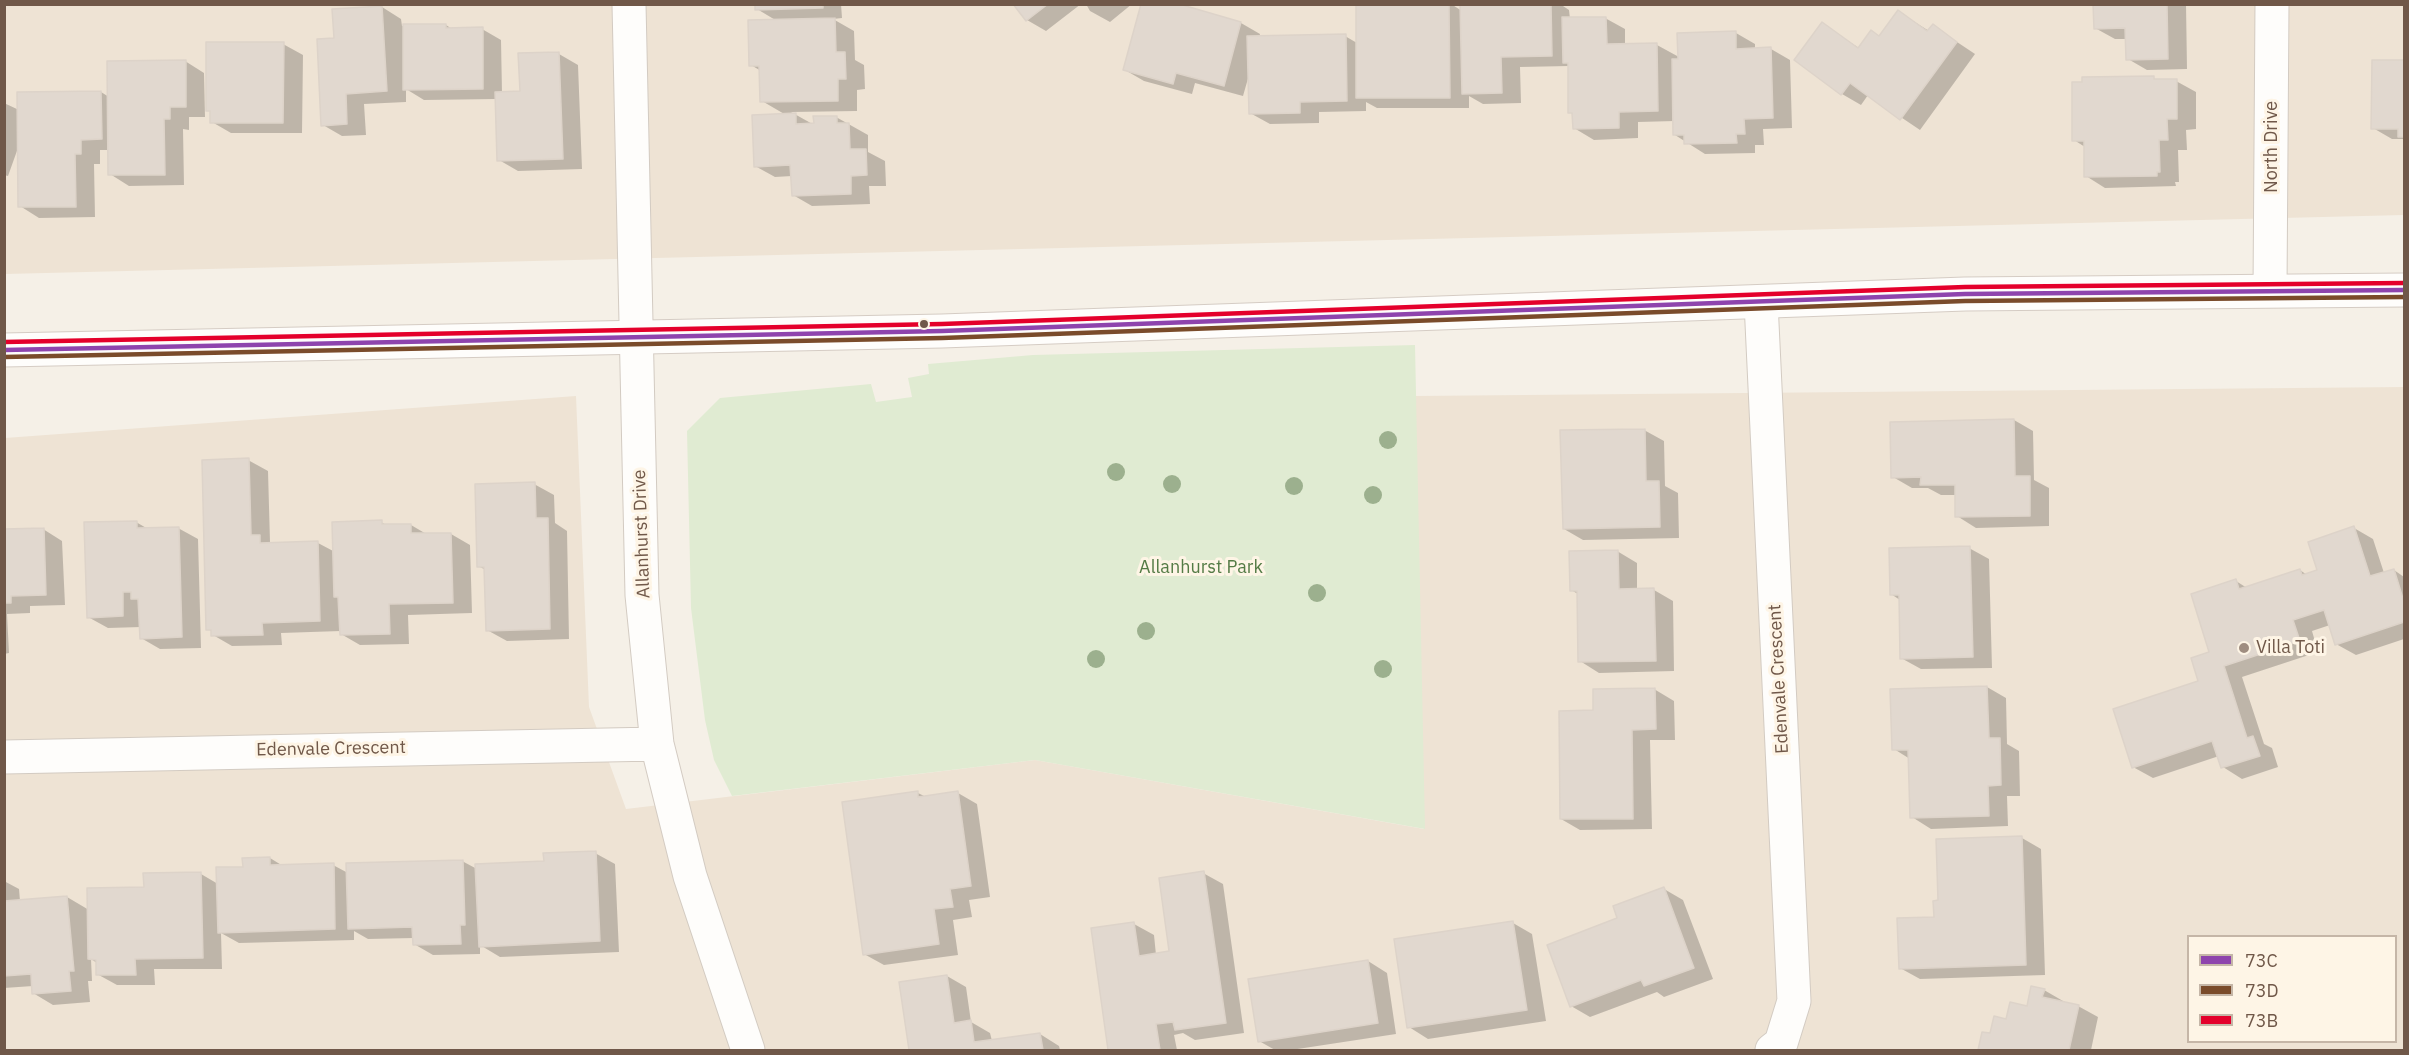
<!DOCTYPE html>
<style>
body{margin:0}
#map{position:relative;width:2409px;height:1055px;overflow:hidden;background:#f5f0e7;font-family:"IBM Plex Sans",sans-serif}
canvas{display:block}
.frame{position:absolute;inset:0;border:6px solid #705849;pointer-events:none}
.legend{position:absolute;left:2187px;top:935px;width:210px;height:108px;box-sizing:border-box;background:#fef5e6;border:2px solid #c5b6a7;margin:0;padding:8px 10px;list-style:none;font-size:18px;color:#705849}
.legend li{display:flex;align-items:center;gap:12px;height:30px}
.legend b{width:30px;border:2px solid #c5b6a7}
</style>
<div id="map">
<canvas width="2409" height="1055"></canvas>
<div class="frame"></div>
<ul class="legend">
<li><b style="height:8px;background:#8e44ad"></b>73C</li>
<li><b style="height:8px;background:#7a4b2a"></b>73D</li>
<li><b style="height:8px;background:#e4002b"></b>73B</li>
</ul>
</div>
<script>
const ctx = document.querySelector('canvas').getContext('2d');
ctx.lineJoin = 'round';
function paint(path, color) { ctx.fillStyle = color; ctx.fill(path, 'evenodd'); }
const toPath = rows => new Path2D(rows.map(r => 'M' + r).join(''));
function trace(path, color, width, dash) { ctx.strokeStyle = color; ctx.lineWidth = width; ctx.lineCap = dash ? 'butt' : 'round'; ctx.setLineDash(dash || []); ctx.stroke(path); }
function label(font, color, halo, rows, align = 'center') {
  ctx.font = font + ' "IBM Plex Sans",sans-serif'; ctx.lineWidth = 6; ctx.setLineDash([]); ctx.textBaseline = 'middle'; ctx.strokeStyle = halo; ctx.fillStyle = color; for (const [text, x, y, turn = 0] of rows) {
    ctx.save(); ctx.translate(x, y); ctx.rotate((+turn || 0) * Math.PI / 180); ctx.textAlign = isNaN(turn) ? turn : align; if (halo) ctx.strokeText(text, 0, 0); ctx.fillText(text, 0, 0); ctx.restore();
  }
}
paint(toPath([
 [4,5,2404,5,2404,215,5,274],
 [2404,387,2404,1050,5,1050,5,438,576,396,589,707,626,809,1035,760,1424,829,1415,396],
 [2188,936,2396,936,2396,1042,2188,1042]
]), '#eee3d4');
paint(toPath([
 [1415,345,1425,829,1035,760,732,796,714,760,705,720,691,608,687,431,720,398,871,384,876,402,912,397,908,378,929,374,928,364,1033,355]
]), '#e0ebd2');
paint(toPath([
 [757,4,841,4,842,18,833,19,854,31,855,60,864,65,865,89,857,90,857,111,791,112,816,126,836,117,868,135,868,152,885,161,886,186,869,186,870,204,812,206,793,195,792,176,775,177,755,166,786,115,762,101,761,71,751,65,777,21,757,9],
 [1015,4,1081,4,1046,31,1027,20],
 [1086,4,1132,4,1110,22,1090,11],
 [1173,4,1241,23,1260,34,1259,38,1345,36,1357,43,1357,4,1451,4,1462,11,1462,4,1560,4,1569,10,1570,19,1605,18,1625,29,1625,45,1657,45,1679,57,1736,33,1755,44,1755,49,1771,49,1790,60,1792,128,1763,129,1764,145,1755,145,1755,153,1705,154,1675,135,1675,121,1638,122,1638,138,1594,140,1574,128,1574,115,1570,112,1569,66,1520,67,1521,103,1483,104,1469,96,1469,108,1377,108,1366,102,1366,111,1319,112,1319,123,1270,124,1250,113,1249,75,1243,96,1195,83,1192,94,1144,81,1125,70],
 [2095,4,2186,4,2187,69,2147,70,2128,59,2127,39,2115,39,2095,28],
 [382,7,401,19,402,26,446,25,452,29,482,29,501,40,502,93,521,93,559,54,578,65,582,169,518,171,499,160,497,99,424,100,406,89,406,102,364,104,366,135,342,136,323,125,335,40],
 [1899,12,1929,31,1933,26,1975,54,1920,130,1868,95,1861,105,1842,94,1796,60,1822,24,1859,48,1880,37],
 [283,44,303,55,302,133,231,133,212,122,212,112],
 [185,61,204,73,205,117,189,117,189,130,183,129,184,185,129,186,110,174,110,150,100,150,100,164,94,164,95,217,39,218,20,206,18,148,8,176,4,175,4,103,19,110,101,92,109,97],
 [2373,61,2404,61,2404,139,2392,139,2373,128],
 [2153,78,2159,81,2176,81,2196,92,2196,129,2186,130,2187,150,2178,150,2179,182,2175,182,2176,186,2105,188,2086,176,2085,147,2074,140],
 [2014,420,2033,431,2034,480,2049,488,2049,526,1976,528,1957,516,1956,495,1941,495,1928,488,1912,488,1893,477],
 [1644,430,1664,441,1665,486,1678,493,1679,538,1583,540,1564,529],
 [248,460,268,471,270,542,318,543,335,552,381,522,388,526,411,525,428,535,451,534,470,545,472,613,408,615,409,644,360,645,341,634,341,631,281,633,282,645,232,646,213,635,213,632,208,629],
 [534,484,554,495,555,523,567,531,569,639,507,641,487,630,486,570,478,566],
 [136,522,148,529,178,528,198,539,201,648,160,649,141,638,141,627,108,628,88,617],
 [2354,528,2373,539,2384,573,2394,570,2404,577,2404,639,2356,655,2336,644,2330,625,2312,631,2318,652,2242,677,2264,744,2272,748,2278,767,2242,779,2223,767,2219,756,2153,778,2133,767,2200,682,2236,581,2247,588,2300,570,2307,575,2319,571],
 [43,529,62,541,65,605,30,606,30,613,7,614,9,653,4,654,4,531],
 [1969,548,1989,559,1992,668,1921,669,1901,658,1900,600,1891,594],
 [1617,551,1637,563,1637,590,1654,590,1673,601,1674,671,1599,673,1580,661,1578,594,1571,590],
 [1987,687,2006,698,2007,744,2019,751,2020,796,2007,796,2008,826,1931,829,1912,817,1910,759,1894,749],
 [1654,689,1674,701,1675,740,1650,740,1652,829,1580,830,1561,819,1595,712],
 [918,793,926,797,958,793,977,804,990,897,969,900,972,917,953,920,958,955,884,965,864,954],
 [2022,838,2041,849,2045,975,1920,979,1900,968,1935,918,1939,902],
 [595,853,615,864,619,952,500,957,480,945,480,954,433,955,414,944,414,938,368,939,354,931,354,940,239,943,221,933,222,969,154,969,155,985,117,985,97,974,97,963,91,959,92,981,88,981,90,1002,53,1005,33,993,33,986,4,988,4,881,19,889,20,901,67,897,89,910,145,888,201,874,218,884,244,868,270,858,283,866,333,865,348,873,462,861,477,869,546,862],
 [1203,873,1223,884,1244,1033,1195,1040,1183,1033,1174,1035,1177,1050,1109,1050,1093,930,1134,924,1154,935,1156,955,1171,952],
 [1664,889,1683,900,1713,979,1664,997,1657,992,1590,1017,1571,1006,1619,919],
 [1513,923,1532,934,1546,1021,1428,1039,1409,1027],
 [1368,961,1387,973,1396,1034,1291,1050,1275,1050,1259,1041],
 [947,976,966,987,971,1022,990,1033,992,1041,1040,1034,1059,1046,1060,1050,911,1050,901,983],
 [2044,990,2063,1001,2063,1003,2078,1006,2098,1017,2091,1050,1979,1050,1983,1033,1991,1035,2028,1008]
]), '#0003');
const building = toPath([
 [755,4,823,4,823,8,755,10,755,4],
 [1013,4,1048,4,1026,21,1013,4],
 [1141,4,1179,4,1241,22,1224,86,1176,73,1173,84,1123,70,1141,4],
 [1356,4,1449,4,1450,98,1356,98,1356,4],
 [1460,4,1551,4,1552,56,1501,57,1502,93,1462,94,1460,4],
 [2093,4,2167,4,2168,59,2126,60,2125,28,2094,29,2093,4],
 [382,6,387,91,346,94,347,124,321,126,317,39,334,38,332,9,382,6],
 [1898,10,1927,31,1933,24,1957,42,1900,120,1850,83,1841,95,1794,60,1822,22,1858,48,1871,30,1879,36,1898,10],
 [1562,17,1606,17,1607,44,1657,43,1658,111,1619,112,1619,128,1573,129,1572,113,1568,113,1568,63,1563,63,1562,17],
 [835,18,836,52,845,52,846,79,838,79,838,101,760,102,759,66,749,66,748,20,835,18],
 [403,24,446,24,446,28,483,27,483,89,403,90,403,24],
 [1736,31,1736,49,1771,47,1773,118,1744,119,1745,134,1736,134,1737,143,1684,144,1684,135,1673,135,1672,59,1678,59,1677,33,1736,31],
 [1346,34,1347,101,1300,102,1300,113,1249,114,1247,36,1346,34],
 [206,42,284,42,283,123,210,123,210,111,206,111,206,42],
 [559,52,563,159,497,161,495,92,520,91,518,53,559,52],
 [186,60,186,107,170,107,170,119,164,119,165,175,108,175,107,61,186,60],
 [2372,60,2404,60,2404,137,2398,137,2398,129,2371,129,2372,60],
 [2154,76,2154,79,2177,79,2177,119,2167,119,2168,140,2159,140,2160,172,2157,172,2157,176,2084,177,2084,141,2072,141,2072,82,2082,82,2082,77,2154,76],
 [101,91,102,139,81,140,81,154,75,154,76,207,18,207,17,92,101,91],
 [796,113,796,124,814,123,813,116,837,116,837,123,849,123,850,149,866,149,867,175,851,176,851,194,792,196,790,165,754,167,752,115,796,113],
 [2014,419,2015,476,2030,476,2030,516,1955,517,1955,485,1920,485,1921,477,1891,478,1890,422,2014,419],
 [1645,429,1646,481,1659,481,1660,527,1563,529,1560,430,1645,429],
 [249,458,251,535,260,535,260,543,318,541,320,621,262,623,263,635,211,636,211,630,206,630,202,460,249,458],
 [535,482,536,518,548,518,550,629,486,631,484,567,477,567,475,484,535,482],
 [382,520,382,524,411,524,411,533,451,533,453,603,389,604,390,634,340,635,338,597,334,597,332,522,382,520],
 [137,521,137,528,179,527,182,637,140,639,138,599,131,599,131,592,123,592,123,616,87,618,84,522,137,521],
 [2354,526,2370,576,2394,569,2404,602,2404,622,2335,645,2324,610,2293,620,2300,641,2224,666,2247,738,2253,736,2260,756,2221,768,2212,741,2132,768,2113,709,2198,681,2191,658,2209,652,2191,594,2236,579,2239,589,2300,569,2302,575,2317,570,2308,542,2354,526],
 [44,528,46,595,11,596,11,603,4,603,4,529,44,528],
 [1970,546,1973,657,1900,659,1899,595,1890,595,1889,548,1970,546],
 [1618,550,1619,589,1654,588,1656,661,1578,662,1577,591,1570,591,1569,551,1618,550],
 [1987,686,1989,738,2000,738,2001,785,1988,786,1989,816,1910,818,1908,750,1892,750,1890,689,1987,686],
 [1655,688,1656,729,1632,730,1633,819,1560,819,1559,711,1593,710,1593,689,1655,688],
 [918,791,918,797,958,791,971,886,950,889,953,907,934,909,939,944,863,955,842,802,918,791],
 [2022,836,2026,965,1899,969,1897,918,1934,917,1933,901,1938,900,1936,839,2022,836],
 [596,851,600,941,479,947,475,864,544,861,543,853,596,851],
 [270,857,270,865,334,863,335,929,218,933,216,867,243,867,242,858,270,857],
 [463,860,465,925,460,925,461,944,413,945,412,927,348,929,346,863,463,860],
 [1204,871,1226,1023,1175,1030,1173,1022,1156,1024,1160,1050,1108,1050,1091,928,1134,922,1139,956,1169,951,1159,878,1204,871],
 [201,872,203,958,135,959,136,975,96,975,96,960,88,959,87,888,144,887,143,873,201,872],
 [1664,887,1694,968,1644,986,1641,980,1570,1007,1547,945,1617,918,1613,906,1664,887],
 [67,896,74,971,69,971,71,991,32,994,31,974,4,976,4,901,67,896],
 [1513,921,1527,1010,1407,1028,1394,939,1513,921],
 [1368,960,1378,1023,1258,1042,1248,979,1368,960],
 [947,975,954,1023,971,1020,974,1042,1040,1033,1043,1050,909,1050,899,982,947,975],
 [2031,986,2045,989,2042,997,2079,1005,2069,1050,1978,1050,1982,1032,1990,1033,1994,1016,2006,1019,2010,1002,2027,1006,2031,986]
]);
paint(building, '#e1d8cf');
trace(building, '#ddd3c9', 1.5);
const minor = toPath([
 [629,4,642,595,657,744,690,876,748,1050],
 [2270,290,2272,4],
 [1761,302,1794,1001,1781,1043,1772,1050],
 [4,757,657,744]
]);
const secondary = toPath([
 [4,350,942,331,1965,294,2404,290]
]);
trace(minor, '#d3cbc2', 35);
trace(secondary, '#d5ccc4', 35);
trace(minor, '#fefdfb', 33);
trace(secondary, '#fefdfb', 33);
trace(toPath([
 [4,350,942,331,1965,294,2404,290]
]), '#8e44ad', 4.5);
trace(toPath([
 [4,357,942,338,1965,301,2404,297]
]), '#7a4b2a', 4.5);
trace(toPath([
 [4,342,942,324,1965,287,2404,283]
]), '#e4002b', 4.5);
ctx.fillStyle = '#9cb08e';
for (const [x, y] of [
 [1388,440],
 [1116,472],
 [1172,484],
 [1294,486],
 [1373,495],
 [1317,593],
 [1146,631],
 [1096,659],
 [1383,669]
]) { ctx.beginPath(); ctx.arc(x, y, 9, 0, 2 * Math.PI); ctx.fill(); }
for (const [x, y, r, color] of [
 [924,324,5,"#705849"],
 [2244,648,6,"#9f8d80"]
]) { const dot = new Path2D(); dot.arc(x, y, r, 0, 2 * Math.PI); ctx.fillStyle = color; ctx.fill(dot); trace(dot, '#fef5e6', 2); }
label('18px', '#705849', '#fef5e6', [
 ["North Drive",2272,147,-90],
 ["Allanhurst Drive",642,534,-92],
 ["Edenvale Crescent",1779,679,-93],
 ["Edenvale Crescent",331,749,-1]
]);
label('18px', '#547b45', '#fef5e6', [
 ["Allanhurst Park",1201,568]
]);
label('18px', '#705849', '#fef5e6', [
 ["Villa Toti",2256,648]
], 'left');
</script>
